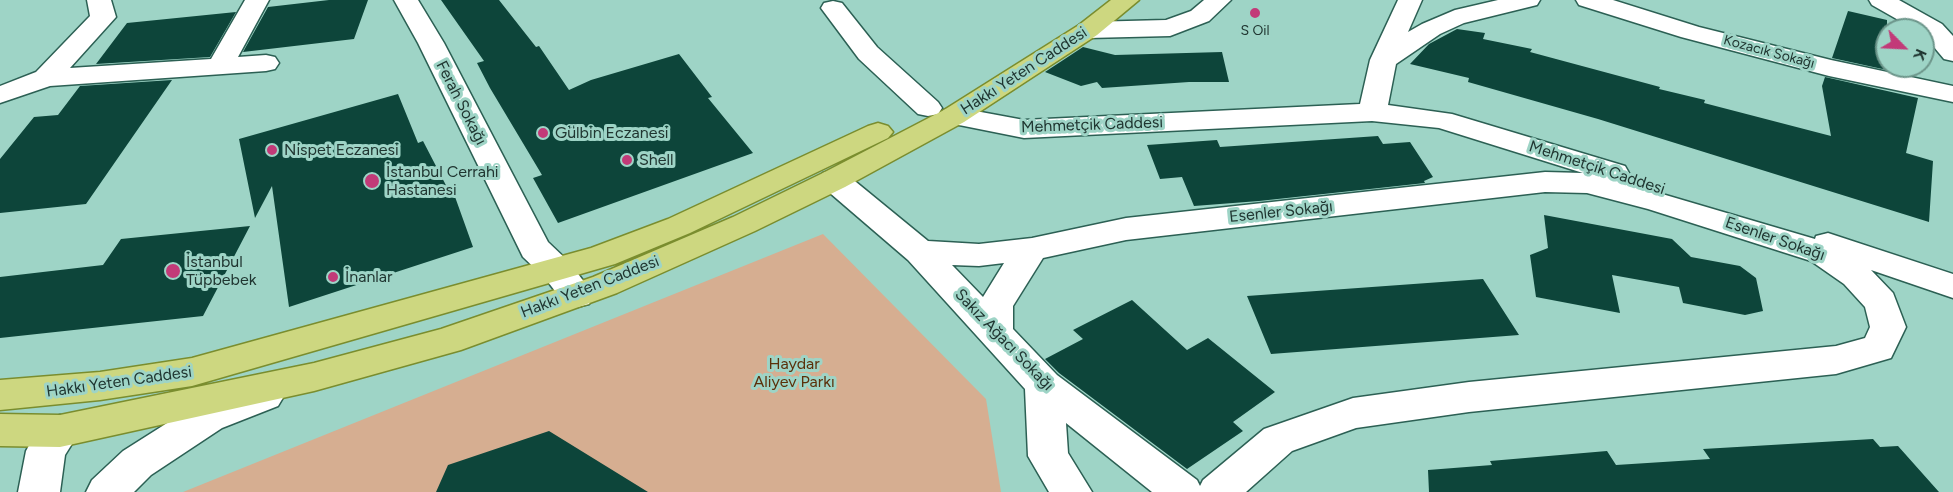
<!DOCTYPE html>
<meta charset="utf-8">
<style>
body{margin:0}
#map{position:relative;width:1953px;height:492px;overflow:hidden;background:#9ed4c6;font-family:Figtree,sans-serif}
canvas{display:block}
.north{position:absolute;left:1875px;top:18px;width:60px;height:60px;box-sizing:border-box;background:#9ed4c6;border:2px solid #6c958a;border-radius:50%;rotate:114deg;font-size:16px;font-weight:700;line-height:24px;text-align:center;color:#203631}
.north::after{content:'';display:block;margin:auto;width:21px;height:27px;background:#c23a78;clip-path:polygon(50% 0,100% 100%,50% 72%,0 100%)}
</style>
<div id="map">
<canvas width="1953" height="492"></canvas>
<div class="north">K</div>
</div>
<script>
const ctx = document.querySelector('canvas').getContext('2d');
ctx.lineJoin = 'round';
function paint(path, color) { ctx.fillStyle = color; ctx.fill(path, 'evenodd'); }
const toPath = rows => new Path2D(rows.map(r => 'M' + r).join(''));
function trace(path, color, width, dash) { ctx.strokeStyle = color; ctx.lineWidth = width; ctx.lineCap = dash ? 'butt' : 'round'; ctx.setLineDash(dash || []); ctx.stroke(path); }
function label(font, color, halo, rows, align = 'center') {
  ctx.font = font + ' Figtree,sans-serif'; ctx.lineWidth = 6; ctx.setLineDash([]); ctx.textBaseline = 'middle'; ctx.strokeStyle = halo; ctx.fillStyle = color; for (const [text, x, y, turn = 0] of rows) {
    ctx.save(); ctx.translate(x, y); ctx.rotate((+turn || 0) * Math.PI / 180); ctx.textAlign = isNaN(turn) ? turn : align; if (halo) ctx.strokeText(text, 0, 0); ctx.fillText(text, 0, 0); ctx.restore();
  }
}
paint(toPath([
 [823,234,986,399,1001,492,183,492]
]), '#d6ae91');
paint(toPath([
 [329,0,368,0,354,39,243,52,268,7],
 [441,0,499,0,536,47,539,46,569,90,591,80,679,54,712,97,708,98,753,153,558,223,533,178,542,175,490,88,477,63,484,61],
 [1848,11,1887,20,1887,70,1832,58],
 [236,12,210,57,96,64,127,23],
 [1457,29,1485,33,1483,39,1532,49,1530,52,1660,87,1659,89,1705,100,1704,103,1831,136,1822,86,1825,77,1918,98,1906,153,1933,161,1929,222,1598,119,1468,82,1469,78,1410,64,1429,44],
 [1083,47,1115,55,1222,52,1229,82,1189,82,1102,88,1097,82,1081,86,1045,72],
 [172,80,86,204,0,213,0,159,34,117,58,115,80,86],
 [398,94,418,143,423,141,451,195,454,194,473,247,289,307,272,186,255,218,239,139],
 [1378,136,1383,144,1410,142,1433,177,1424,181,1425,183,1259,201,1194,206,1182,177,1160,179,1147,145,1217,140,1220,147],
 [1544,215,1672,239,1691,257,1740,266,1756,278,1763,311,1745,315,1683,303,1679,287,1612,275,1620,313,1536,297,1530,255,1548,248],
 [250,226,203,316,0,338,0,277,103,265,121,239],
 [1483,279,1519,335,1271,354,1247,296],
 [1132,300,1187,350,1208,338,1275,392,1233,422,1243,431,1187,469,1059,373,1045,359,1083,339,1073,330],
 [549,431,648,492,436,492,448,465],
 [1873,439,1880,447,1898,446,1939,492,1429,492,1428,470,1492,465,1490,461,1607,451,1616,465,1710,459,1703,449]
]), '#0d453a');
const minor = toPath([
 [87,0,111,0,116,17,70,68,211,59,245,0,269,0,238,57,266,55,275,57,279,63,275,69,266,71,50,86,0,103,0,86,36,72,90,16,87,0],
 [394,0,418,0,444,43,548,242,569,262,594,295,589,304,577,307,565,304,545,278,523,257,418,43,394,0],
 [1204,0,1231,0,1209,21,1170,36,1088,38,1079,35,1075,30,1079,25,1088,22,1166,20,1191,11,1204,0],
 [1398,0,1422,0,1408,32,1422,24,1455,10,1498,0,1540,0,1537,5,1464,23,1440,34,1396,64,1388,105,1452,114,1625,166,1629,173,1625,180,1618,181,1815,239,1816,236,1828,233,1953,274,1953,298,1871,270,1893,293,1906,327,1891,358,1836,374,1469,412,1356,428,1292,451,1246,492,1152,492,1066,423,1068,453,1092,492,1049,492,1028,456,1025,389,908,260,823,187,819,180,823,173,834,170,845,173,928,241,979,244,1032,238,1126,218,1545,172,1583,173,1439,128,1372,121,1024,138,944,122,940,116,944,110,954,107,1024,120,1360,104,1370,60,1398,0],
 [1545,192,1587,193,1648,209,1811,261,1844,284,1865,307,1870,327,1865,338,1836,346,1469,382,1353,398,1264,429,1203,480,1200,486,1197,480,1057,375,1013,329,1013,306,1043,258,1126,240,1545,192],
 [1004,263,983,297,952,265,979,266,1004,263],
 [1576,0,1613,0,1699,27,1831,60,1953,86,1953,102,1829,76,1681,37,1579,5,1576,0],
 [1869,0,1899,0,1942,24,1953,36,1953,61,1944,59,1923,34,1923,30,1916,30,1872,5,1869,0],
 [833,1,842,3,877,47,938,102,942,108,938,114,928,116,918,114,859,59,821,8,824,3,833,1],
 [265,381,278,386,284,396,278,406,222,428,151,475,134,492,86,492,92,480,123,451,194,406,265,381],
 [60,415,74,420,80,431,65,455,60,492,18,492,26,451,32,440,46,420,60,415]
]);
const major = toPath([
 [1111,0,1139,0,1097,35,964,122,845,187,755,231,617,293,461,350,314,391,60,447,0,446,0,414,60,415,314,363,441,329,593,277,733,217,823,173,944,110,1079,25,1111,0],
 [878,123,888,126,893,132,888,138,690,233,615,264,192,386,100,400,0,410,0,380,100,372,192,358,591,248,668,219,868,126,878,123]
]);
trace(minor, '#2c6054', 3);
trace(major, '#7a8d2e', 3);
paint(minor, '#fff');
paint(major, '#cdd780');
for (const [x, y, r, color] of [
 [1255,13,6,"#c23a78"],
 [543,133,6,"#c23a78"],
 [272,150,6,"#c23a78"],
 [627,160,6,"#c23a78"],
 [372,181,8,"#c23a78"],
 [173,271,8,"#c23a78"],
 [333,277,6,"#c23a78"]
]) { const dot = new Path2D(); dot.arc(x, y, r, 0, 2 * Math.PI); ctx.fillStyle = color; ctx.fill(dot); trace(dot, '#9ed4c6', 2); }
label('14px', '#203631', '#9ed4c6', [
 ["S Oil",1255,31]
]);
label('14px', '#203631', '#9ed4c6', [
 ["Kozacık Sokağı",1769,52,15]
]);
label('16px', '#203631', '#9ed4c6', [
 ["Hakkı Yeten Caddesi",1024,71,-33],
 ["Ferah Sokağı",461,103,63],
 ["Mehmetçik Caddesi",1092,125,-2],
 ["Mehmetçik Caddesi",1597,168,18],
 ["Esenler Sokağı",1281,212,-6],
 ["Esenler Sokağı",1775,239,19],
 ["Hakkı Yeten Caddesi",590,287,-21],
 ["Sakız Ağacı Sokağı",1004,340,46],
 ["Hakkı Yeten Caddesi",119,382,-8]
]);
label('16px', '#203631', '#9ed4c6', [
 ["Gülbin Eczanesi",555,133],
 ["Nispet Eczanesi",284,150],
 ["Shell",639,160],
 ["İstanbul Cerrahi",386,172],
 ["Hastanesi",386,190],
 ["İstanbul",186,262],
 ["Tüpbebek",186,280],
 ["İnanlar",345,277]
], 'left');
label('16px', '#5b300a', '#9ed4c6', [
 ["Haydar",794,364],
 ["Aliyev Parkı",794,382]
]);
</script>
